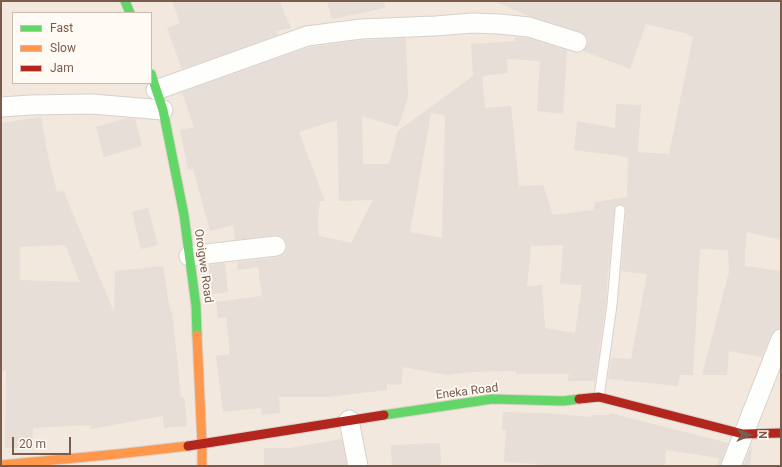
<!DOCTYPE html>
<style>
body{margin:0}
#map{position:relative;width:782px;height:467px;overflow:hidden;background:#f9f5f0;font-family:Roboto,sans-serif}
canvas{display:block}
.frame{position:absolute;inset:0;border:2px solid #7a5c4d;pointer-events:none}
.legend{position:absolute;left:12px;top:12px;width:140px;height:72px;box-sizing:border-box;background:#fffaf3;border:1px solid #cabbb1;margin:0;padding:5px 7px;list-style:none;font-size:12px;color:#7a5c4d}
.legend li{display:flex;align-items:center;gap:8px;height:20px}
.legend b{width:20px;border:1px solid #cabbb1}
.north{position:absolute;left:730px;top:415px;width:40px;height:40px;-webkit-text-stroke:3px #fffaf3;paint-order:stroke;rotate:90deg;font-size:11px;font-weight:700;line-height:16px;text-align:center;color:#7a5c4d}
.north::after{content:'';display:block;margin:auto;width:14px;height:18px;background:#7a5c4d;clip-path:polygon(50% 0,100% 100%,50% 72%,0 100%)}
.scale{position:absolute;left:12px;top:437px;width:59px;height:18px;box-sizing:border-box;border:2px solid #7a5c4d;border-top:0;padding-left:5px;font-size:12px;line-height:14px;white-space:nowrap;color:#7a5c4d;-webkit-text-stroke:3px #fffaf3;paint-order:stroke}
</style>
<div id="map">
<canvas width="782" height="467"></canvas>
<div class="frame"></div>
<ul class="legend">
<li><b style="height:5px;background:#63d668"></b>Fast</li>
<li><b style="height:5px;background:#ff974d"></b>Slow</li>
<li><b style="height:5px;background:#b3261e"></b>Jam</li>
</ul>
<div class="north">N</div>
<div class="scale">20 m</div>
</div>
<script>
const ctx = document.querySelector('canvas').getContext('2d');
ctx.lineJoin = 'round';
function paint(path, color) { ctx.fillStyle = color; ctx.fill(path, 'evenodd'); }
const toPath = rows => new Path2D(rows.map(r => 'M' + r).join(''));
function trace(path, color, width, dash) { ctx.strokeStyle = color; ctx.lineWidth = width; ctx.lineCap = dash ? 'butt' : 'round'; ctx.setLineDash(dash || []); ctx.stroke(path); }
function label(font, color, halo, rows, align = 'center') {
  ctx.font = font + ' Roboto,sans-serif'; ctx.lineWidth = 3.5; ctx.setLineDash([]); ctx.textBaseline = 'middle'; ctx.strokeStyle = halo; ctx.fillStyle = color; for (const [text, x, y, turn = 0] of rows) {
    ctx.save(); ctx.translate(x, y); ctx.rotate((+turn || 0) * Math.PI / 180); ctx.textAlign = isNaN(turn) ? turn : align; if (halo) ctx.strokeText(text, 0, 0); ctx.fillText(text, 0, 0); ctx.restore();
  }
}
paint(toPath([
 [1,1,781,1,781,466,1,466],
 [13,13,151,13,151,83,13,83]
]), '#f2e8de');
paint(toPath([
 [172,1,279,1,291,28,277,31,278,35,182,69,167,28,180,23],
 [327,1,384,1,385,8,332,19],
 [494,1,781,1,781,240,747,232,745,251,745,266,781,271,781,328,774,330,771,335,762,357,729,351,727,375,702,375,729,272,728,250,700,249,693,375,680,375,678,386,608,379,611,358,631,359,647,274,621,271,626,210,624,205,620,204,615,206,614,210,609,270,608,270,606,304,595,381,568,381,569,374,516,374,516,371,470,372,447,375,403,367,401,385,387,384,387,390,327,397,279,397,280,413,262,415,261,408,223,412,216,356,230,354,226,317,218,318,216,302,262,296,258,267,238,270,237,262,278,257,282,255,286,251,287,244,285,240,281,236,275,235,235,240,233,225,210,231,193,169,188,170,180,130,194,127,182,92,310,47,362,40,406,38,408,97,398,127,362,116,363,164,389,164,398,131,473,76,471,44,515,41,515,37,527,38,567,50,563,114,537,111,540,61,507,59,508,73,482,76,485,108,511,106,519,186,543,185,553,215,593,210,595,202,627,197,628,157,574,150,577,121,615,128,616,104,641,105,638,152,669,154,693,37,688,36,689,34,646,24,630,69,583,51,587,46,588,40,585,35,581,32,529,16],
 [431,113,445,115,442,238,410,232],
 [337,120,339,201,373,200,351,243,340,240,340,241,339,240,319,236,318,219,320,201,325,201,299,132],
 [563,245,560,284,582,285,575,333,545,328,542,285,527,286,531,246],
 [41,117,48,156,57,192,63,190,114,312,115,271,163,266,170,311,172,311,181,397,184,397,187,426,164,428,163,416,91,429,90,425,33,428,32,448,5,448,6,370,1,371,1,123],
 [65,245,80,282,20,280,20,247],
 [127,118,135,119,142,146,104,157,96,127],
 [148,208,158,245,141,249,132,212],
 [225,263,228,292,212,294,209,265],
 [503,412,547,413,591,417,591,415,609,415,610,413,728,443,721,462,720,466,718,466,719,458,666,450,665,466,537,466,537,464,504,462,506,430,502,430],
 [342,439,347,466,264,466,264,448,290,448],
 [440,443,441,466,392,466,391,445],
 [751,446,752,446,750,466,743,466]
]), '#e6ded7');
const lane = toPath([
 [599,397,612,305,620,210]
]);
const street = toPath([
 [156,90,307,36,361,29,435,26,473,23,499,24,529,27,577,42],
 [1,107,31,105,92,104,163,110],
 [189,256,276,246],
 [349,420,358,466],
 [731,466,781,339]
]);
const fast = toPath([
 [125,1,130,13],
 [151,74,163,110,184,215,196,306,197,335],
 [384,415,492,399,563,401,579,399]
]);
const slow = toPath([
 [197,335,202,444,202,466],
 [1,465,118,454,188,446]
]);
const jam = toPath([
 [579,399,599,397,743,434,781,433],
 [188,446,384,415]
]);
trace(lane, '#d7d1cb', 11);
trace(street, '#d7d1cb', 21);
trace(fast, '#d9d2cb', 11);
trace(slow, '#d9d2cb', 11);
trace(jam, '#d9d2cb', 11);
trace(lane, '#fefefd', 9);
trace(street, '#fefefd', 19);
trace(fast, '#63d668', 9);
trace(slow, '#ff974d', 9);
trace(jam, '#b3261e', 9);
label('12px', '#7a5c4d', '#fffaf3', [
 ["Oroigwe Road",203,266,82],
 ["Eneka Road",467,392,-7]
]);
</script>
